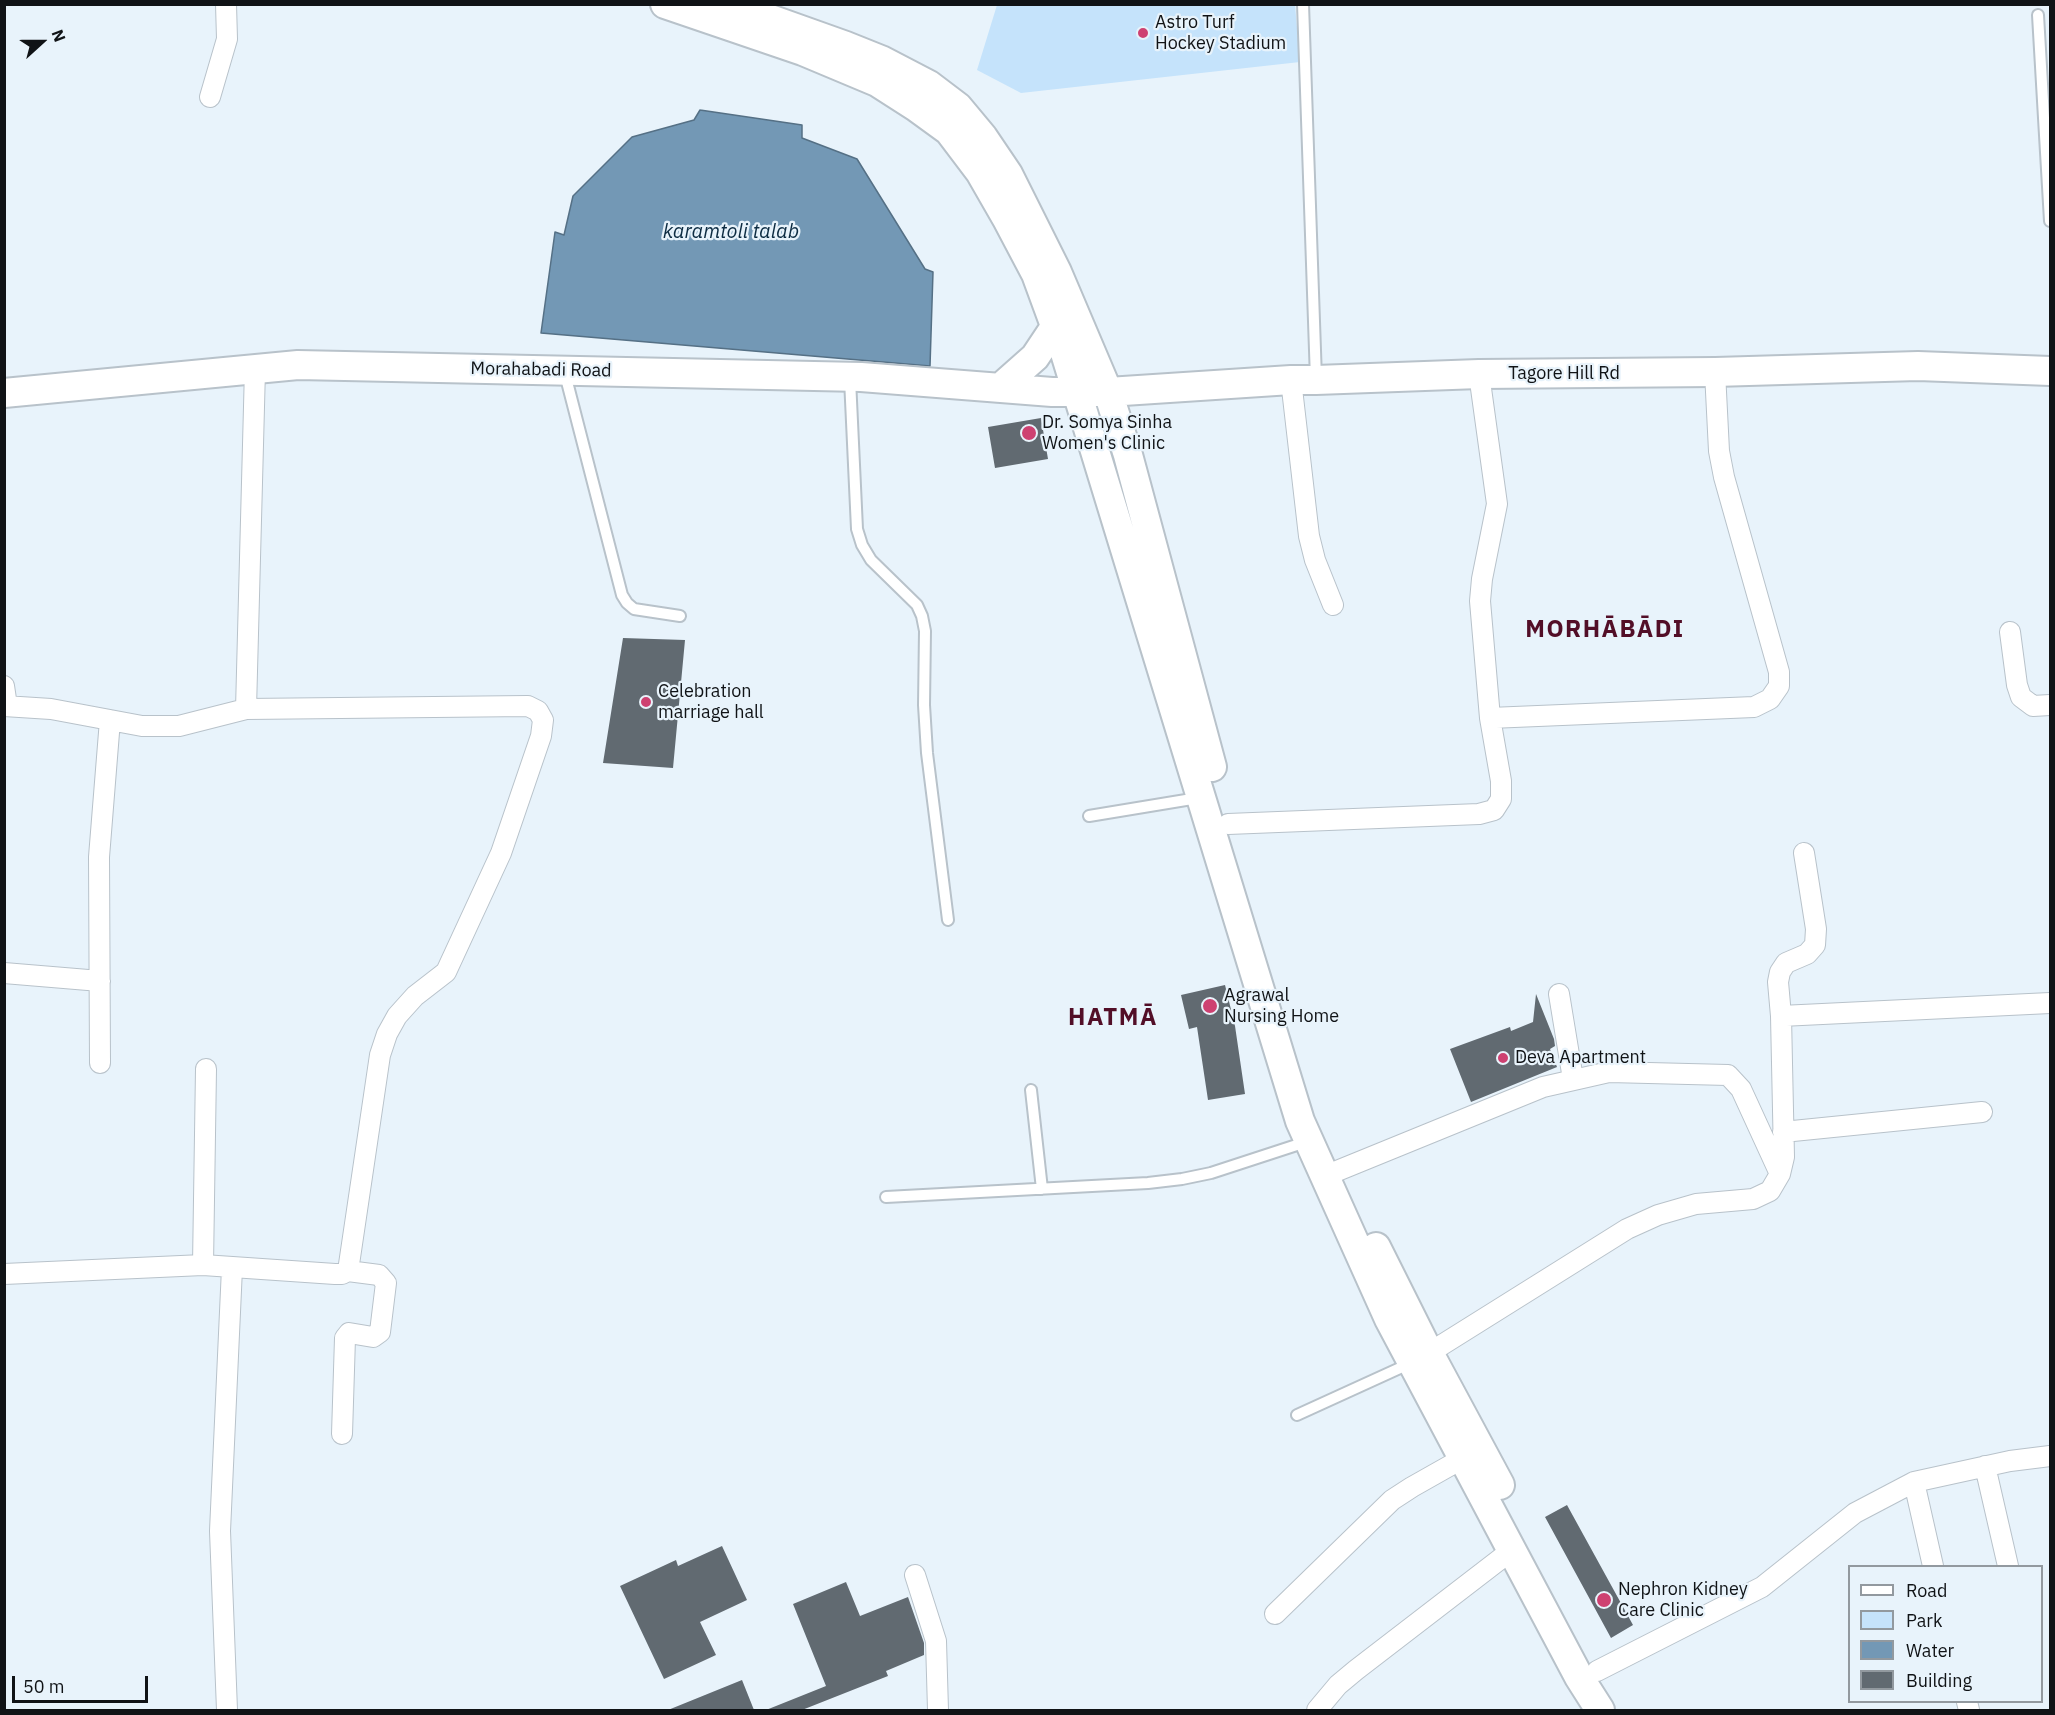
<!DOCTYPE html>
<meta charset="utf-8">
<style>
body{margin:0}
#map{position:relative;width:2055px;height:1715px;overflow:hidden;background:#e8f3fb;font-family:"IBM Plex Sans",sans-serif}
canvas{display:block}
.frame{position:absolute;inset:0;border:6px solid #101316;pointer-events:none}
.legend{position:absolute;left:1848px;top:1565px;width:195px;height:138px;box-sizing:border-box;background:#e8f3fb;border:2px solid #92999f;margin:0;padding:8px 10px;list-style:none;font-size:18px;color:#101316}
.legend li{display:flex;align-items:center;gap:12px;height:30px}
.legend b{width:30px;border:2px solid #92999f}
.north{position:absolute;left:12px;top:12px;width:60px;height:60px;-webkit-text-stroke:4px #e8f3fb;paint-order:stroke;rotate:69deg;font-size:16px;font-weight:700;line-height:24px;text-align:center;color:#101316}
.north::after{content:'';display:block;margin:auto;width:21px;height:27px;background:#101316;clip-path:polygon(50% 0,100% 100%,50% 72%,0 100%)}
.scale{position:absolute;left:12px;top:1676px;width:136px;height:27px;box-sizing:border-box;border:3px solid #101316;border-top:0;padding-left:8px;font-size:18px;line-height:21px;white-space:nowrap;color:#101316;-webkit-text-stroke:4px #e8f3fb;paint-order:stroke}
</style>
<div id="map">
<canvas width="2055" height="1715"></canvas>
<div class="frame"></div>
<ul class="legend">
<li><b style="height:8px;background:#fff"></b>Road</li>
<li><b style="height:16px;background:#c5e3fb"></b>Park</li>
<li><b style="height:16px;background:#7398b5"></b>Water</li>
<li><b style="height:16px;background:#616a71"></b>Building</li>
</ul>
<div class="north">N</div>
<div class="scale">50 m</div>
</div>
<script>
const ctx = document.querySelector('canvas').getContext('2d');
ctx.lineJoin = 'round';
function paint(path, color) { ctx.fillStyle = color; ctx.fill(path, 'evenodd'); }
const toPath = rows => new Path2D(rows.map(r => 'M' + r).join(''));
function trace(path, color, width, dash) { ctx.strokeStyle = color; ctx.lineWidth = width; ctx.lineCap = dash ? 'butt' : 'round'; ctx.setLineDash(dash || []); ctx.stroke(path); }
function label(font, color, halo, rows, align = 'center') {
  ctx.font = font + ' "IBM Plex Sans",sans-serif'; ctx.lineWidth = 4.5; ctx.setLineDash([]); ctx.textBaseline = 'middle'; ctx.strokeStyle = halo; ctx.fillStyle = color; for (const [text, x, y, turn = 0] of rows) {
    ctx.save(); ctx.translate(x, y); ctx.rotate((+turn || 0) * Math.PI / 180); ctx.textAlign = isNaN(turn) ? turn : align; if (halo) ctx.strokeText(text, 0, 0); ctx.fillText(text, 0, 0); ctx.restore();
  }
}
paint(toPath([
 [997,5,1295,5,1300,62,1021,93,977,70]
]), '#c5e3fb');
const water = toPath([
 [700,110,802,125,802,138,857,159,925,269,933,272,930,366,541,333,555,232,564,235,573,196,632,137,694,120,700,110]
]);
paint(water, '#7398b5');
trace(water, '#557085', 1.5);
paint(toPath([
 [1041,418,1048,459,995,468,988,427],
 [623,638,685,640,673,768,603,763],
 [1225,985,1235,1026,1245,1094,1208,1100,1197,1027,1189,1029,1181,995],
 [1536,994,1554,1039,1555,1046,1550,1049,1557,1067,1471,1102,1450,1049,1510,1027,1511,1031,1533,1022],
 [1567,1505,1633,1625,1611,1638,1545,1517],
 [722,1546,747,1600,700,1622,716,1655,664,1679,620,1586,676,1560,678,1566],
 [846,1582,860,1616,908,1597,924,1643,924,1655,886,1671,888,1676,802,1710,766,1710,826,1686,793,1604],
 [742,1680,754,1710,668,1710]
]), '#616a71');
const lane = toPath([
 [1303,4,1316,379],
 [2038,15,2050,221],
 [565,374,622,595,627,603,634,609,680,616],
 [850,379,857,529,862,545,871,560,917,605,922,616,925,631,924,705,927,753,948,920],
 [1089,816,1198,798],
 [1031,1090,1042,1189],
 [886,1197,1148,1183,1182,1179,1211,1173,1309,1141],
 [1297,1415,1411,1363]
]);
const street = toPath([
 [210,97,227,39,226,4],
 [1291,380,1309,536,1315,560,1333,605],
 [2010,632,2017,685,2021,697,2033,706,2050,705],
 [4,686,7,706],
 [4,706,51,709,142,726,179,726,246,709,528,706,538,711,543,720,541,736,501,853,446,972,415,996,397,1016,387,1034,380,1055,348,1271,342,1274,335,1274,203,1265,4,1274],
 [246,709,255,369],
 [1490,718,1754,707,1770,699,1779,686,1779,672,1724,477,1719,451,1715,372],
 [1228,824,1479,814,1494,810,1501,799,1501,781,1490,718,1480,601,1482,579,1497,504,1479,374],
 [4,973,100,981],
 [1559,994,1573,1079],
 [1781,1016,1778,982,1780,972,1786,963,1807,954,1815,945,1816,929,1804,853],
 [100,1063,99,857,110,720],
 [1783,1132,1982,1112],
 [1337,1171,1543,1087,1609,1072,1728,1075,1741,1089,1780,1174],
 [203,1265,206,1069],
 [1429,1353,1627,1229,1658,1215,1696,1204,1753,1199,1770,1191,1780,1174,1784,1157,1781,1016,2050,1003],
 [342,1434,345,1338,349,1333,373,1337,380,1332,386,1283,379,1275,348,1271],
 [1985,1466,2008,1566],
 [1914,1482,1933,1566],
 [915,1575,936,1641,938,1710],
 [1275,1614,1392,1500,1412,1487,1474,1452],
 [1597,1671,1762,1587,1855,1513,1914,1482,2010,1461,2050,1456],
 [1967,1702,1969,1710],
 [227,1710,220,1531,232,1268],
 [1317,1710,1338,1685,1356,1670,1512,1550]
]);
const secondary = toPath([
 [665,4,803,51,877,82,916,107,949,131,980,172,1007,219,1036,274,1065,353,1300,1121,1389,1319,1579,1677,1600,1710],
 [728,4,846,46,881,60,929,85,958,107,983,137,1008,174,1057,272,1108,392,1128,455,1212,767],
 [1000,388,1035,357,1055,327],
 [4,393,298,365,861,377,1052,392,1108,392,1291,380,1316,380,1479,374,1715,372,1918,366,2050,371],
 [1376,1247,1429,1353,1500,1485]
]);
trace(lane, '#b8c2ca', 14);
trace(street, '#b8c2ca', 22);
trace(secondary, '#b8c2ca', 32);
trace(lane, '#fff', 10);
trace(street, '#fff', 20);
trace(secondary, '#fff', 28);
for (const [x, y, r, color] of [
 [1143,33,6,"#ce4171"],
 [1029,433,8,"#ce4171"],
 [646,702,6,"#ce4171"],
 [1210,1006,8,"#ce4171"],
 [1503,1058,6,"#ce4171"],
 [1604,1600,8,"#ce4171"]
]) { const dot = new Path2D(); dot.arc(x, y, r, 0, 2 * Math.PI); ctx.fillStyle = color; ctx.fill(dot); trace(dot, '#e8f3fb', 2); }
label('18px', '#101316', '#e8f3fb', [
 ["Astro Turf",1155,23],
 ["Hockey Stadium",1155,44],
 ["Dr. Somya Sinha",1042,423],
 ["Women's Clinic",1042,444],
 ["Celebration",658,692],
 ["marriage hall",658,713],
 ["Agrawal",1224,996],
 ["Nursing Home",1224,1017],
 ["Deva Apartment",1515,1058],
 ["Nephron Kidney",1618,1590],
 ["Care Clinic",1618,1611]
], 'left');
label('18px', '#101316', '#e8f3fb', [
 ["Morahabadi Road",541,370,1],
 ["Tagore Hill Rd",1564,374]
]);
label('italic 20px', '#0d2c42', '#e8f3fb', [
 ["karamtoli talab",731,232]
]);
ctx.letterSpacing = '1.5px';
label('bold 24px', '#520e27', '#e8f3fb', [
 ["MORHĀBĀDI",1605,630],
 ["HATMĀ",1113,1018]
]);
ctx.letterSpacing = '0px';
</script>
